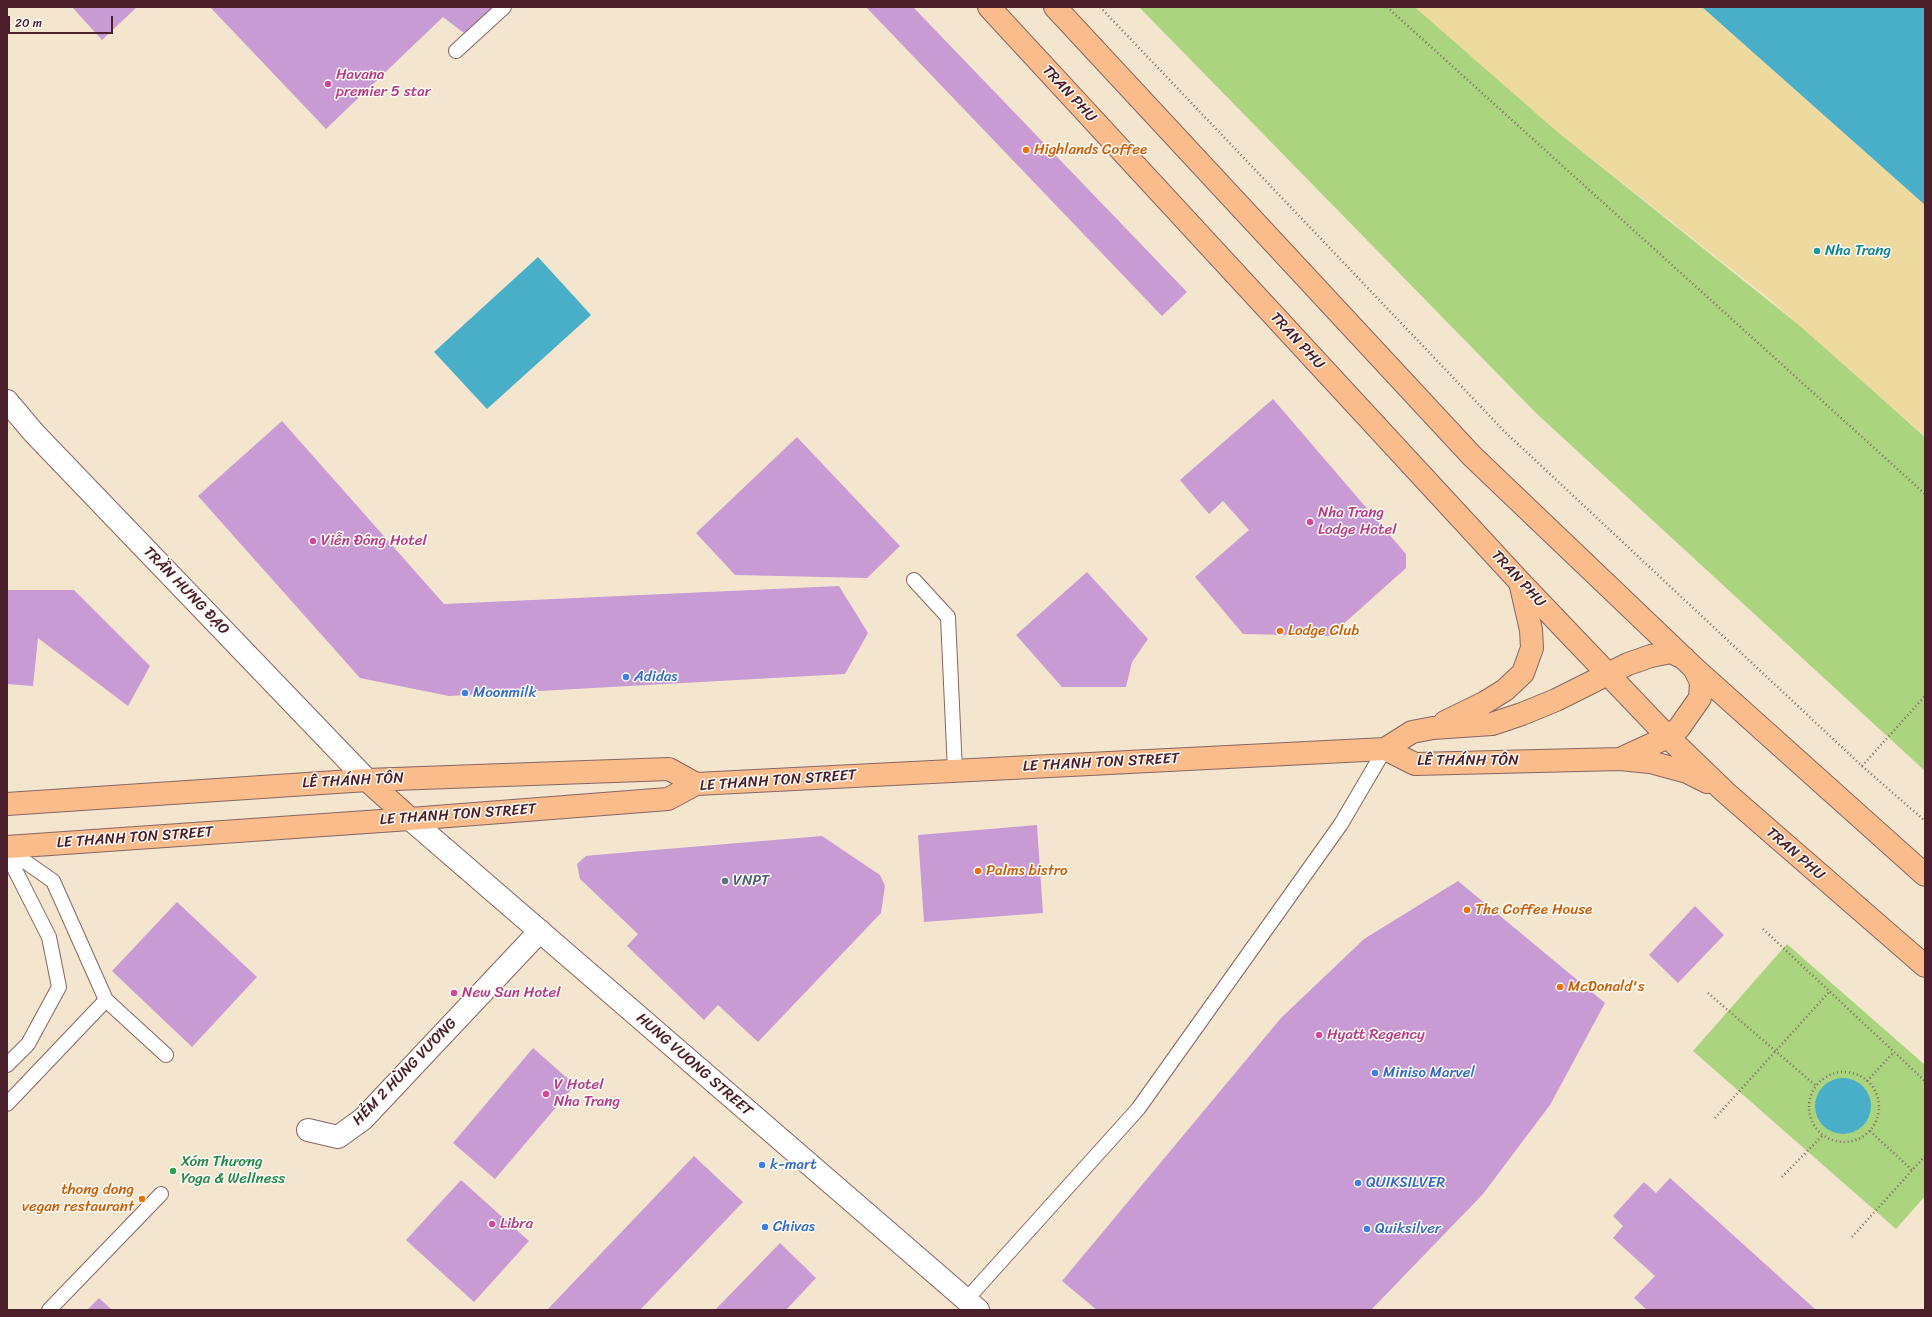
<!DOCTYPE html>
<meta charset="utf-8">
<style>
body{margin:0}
#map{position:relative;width:1932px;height:1317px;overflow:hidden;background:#f4e6ce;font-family:Sriracha,sans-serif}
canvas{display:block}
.frame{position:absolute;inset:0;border:8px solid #4a1f2b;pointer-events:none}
.scale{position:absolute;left:8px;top:16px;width:105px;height:18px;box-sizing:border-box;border:2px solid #4a1f2b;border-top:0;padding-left:5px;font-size:12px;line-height:14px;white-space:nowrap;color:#4a1f2b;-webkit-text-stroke:3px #fdfcf7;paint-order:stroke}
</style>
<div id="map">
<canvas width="1932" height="1317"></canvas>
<div class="frame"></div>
<div class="scale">20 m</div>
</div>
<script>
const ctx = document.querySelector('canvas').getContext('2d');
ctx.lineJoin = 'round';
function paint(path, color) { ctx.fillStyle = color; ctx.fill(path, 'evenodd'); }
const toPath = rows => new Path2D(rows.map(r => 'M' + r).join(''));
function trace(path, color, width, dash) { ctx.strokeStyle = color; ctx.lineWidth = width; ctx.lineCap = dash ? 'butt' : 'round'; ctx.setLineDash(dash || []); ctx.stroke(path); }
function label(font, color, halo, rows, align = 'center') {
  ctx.font = font + ' Sriracha,sans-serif'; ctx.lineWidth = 3; ctx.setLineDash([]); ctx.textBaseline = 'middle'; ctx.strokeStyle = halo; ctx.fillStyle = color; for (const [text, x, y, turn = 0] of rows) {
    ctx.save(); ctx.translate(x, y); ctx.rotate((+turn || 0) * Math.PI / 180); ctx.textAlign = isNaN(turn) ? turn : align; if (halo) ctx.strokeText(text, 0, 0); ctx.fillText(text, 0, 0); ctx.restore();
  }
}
paint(toPath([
 [1139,7,1415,7,1559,133,1804,329,1925,437,1925,771,1536,413],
 [1787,944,1925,1065,1925,1196,1896,1229,1693,1051]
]), '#abd47f');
paint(toPath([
 [1415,7,1702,7,1925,205,1925,436,1767,297,1559,133]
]), '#eeda9e');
paint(toPath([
 [1702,7,1925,7,1925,205],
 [538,257,591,315,487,409,434,352],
 '1815 1106a28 28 0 1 1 56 0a28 28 0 1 1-56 0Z'
]), '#49aec8');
paint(toPath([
 [72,7,137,7,102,40],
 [210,7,506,7,473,40,443,17,326,129],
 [866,7,913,7,1187,292,1162,316],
 [1273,399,1406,554,1406,568,1330,636,1243,634,1195,577,1249,530,1223,501,1209,514,1180,480],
 [282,421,444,604,839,586,868,633,845,674,449,696,360,678,198,496],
 [797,437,900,546,867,578,735,575,696,533],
 [1087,572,1148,639,1132,662,1126,687,1062,687,1016,635],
 [7,590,74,590,150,666,128,706,38,638,33,686,7,684],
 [1037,825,1043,913,924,922,918,835],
 [822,836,880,875,885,886,881,913,758,1042,718,1005,704,1020,627,946,638,934,580,879,577,864,586,856,595,855],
 [1458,881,1605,1003,1550,1105,1483,1194,1371,1310,1097,1310,1062,1281,1281,1018,1364,939],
 [177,902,257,977,192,1047,112,971],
 [1695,906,1724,935,1678,983,1649,955],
 [533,1048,575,1085,495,1179,453,1143],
 [694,1156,743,1202,640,1310,547,1310],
 [1670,1178,1816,1310,1647,1310,1634,1298,1655,1276,1613,1238,1623,1226,1613,1216,1644,1182,1656,1193],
 [461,1180,529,1241,474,1302,406,1240],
 [780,1243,816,1278,786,1310,715,1310],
 [99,1298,112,1310,87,1310]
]), '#c89bd5');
const service = toPath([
 [456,51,504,7],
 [914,580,948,617,955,771],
 [7,849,53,881,106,1000,7,1104],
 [7,854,49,937,59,987,28,1044,7,1065],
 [106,1000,166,1055],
 [966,1300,1138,1109,1341,824,1385,749],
 [49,1310,161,1194]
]);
const minor = toPath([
 [308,1130,338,1137,363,1119,540,931]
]);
const tertiary = toPath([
 [7,401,34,433,367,780],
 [410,819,978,1310]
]);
const primary = toPath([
 [989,7,1520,582,1668,737,1725,792,1925,966],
 [1055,7,1472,456,1694,668,1925,875],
 [1445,722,1484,703,1505,690,1523,673,1532,648,1531,630,1520,582],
 [1668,737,1679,728,1700,698,1701,682,1694,668],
 [1385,749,1412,732,1433,728,1492,724,1522,714,1556,700,1628,664,1651,656,1671,652,1684,658],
 [1620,759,1650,762,1687,772,1707,782],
 [367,780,410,819],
 [7,804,367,780,669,769,696,784],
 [7,847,410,819,668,799,696,784,1385,749,1415,764,1620,759,1668,737]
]);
trace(service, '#866564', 16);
trace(minor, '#866564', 24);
trace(tertiary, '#866564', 24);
trace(primary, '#866564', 24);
trace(toPath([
 [1100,7,1504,431,1862,766,1925,821],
 [1387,7,1925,494],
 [1862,766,1925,696],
 [1763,929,1925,1081],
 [1708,993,1815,1085],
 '1809 1107a35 35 0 1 1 70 0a35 35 0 1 1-70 0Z',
 [1867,1081,1894,1052],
 [1715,1118,1830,991],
 [1870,1131,1912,1170],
 [1782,1177,1822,1136],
 [1852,1237,1925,1156]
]), '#866564', 2.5, [1, 3]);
trace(service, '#fff', 14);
trace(minor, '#fff', 22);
trace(tertiary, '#fff', 22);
trace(primary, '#f9bc8a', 22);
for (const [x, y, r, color] of [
 [328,84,4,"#d1479c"],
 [1026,150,4,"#e8710a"],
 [1817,251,4,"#0f9aa8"],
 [1310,522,4,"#d1479c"],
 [313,541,4,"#d1479c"],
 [1280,631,4,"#e8710a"],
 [626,677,4,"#3f7fe0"],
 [465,693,4,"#3f7fe0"],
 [978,871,4,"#e8710a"],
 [725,881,4,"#5c6f8a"],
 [1467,910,4,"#e8710a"],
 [1560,987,4,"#e8710a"],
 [454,993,4,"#d1479c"],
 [1319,1035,4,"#d1479c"],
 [1375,1073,4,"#3f7fe0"],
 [546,1094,4,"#d1479c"],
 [762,1165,4,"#3f7fe0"],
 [173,1171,4,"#2e9e5b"],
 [1358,1183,4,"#3f7fe0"],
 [142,1199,4,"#e8710a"],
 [492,1224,4,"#d1479c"],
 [765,1227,4,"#3f7fe0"],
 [1367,1229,4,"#3f7fe0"]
]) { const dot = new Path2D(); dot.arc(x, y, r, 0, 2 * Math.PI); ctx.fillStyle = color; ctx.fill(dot); trace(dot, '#fdfcf7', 1.5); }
label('15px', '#b23c85', '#fdfcf7', [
 ["Havana",336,75],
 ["premier 5 star",336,92],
 ["Nha Trang",1318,513],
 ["Lodge Hotel",1318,530],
 ["Viễn Đông Hotel",321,541],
 ["New Sun Hotel",462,993],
 ["Hyatt Regency",1327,1035],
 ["V Hotel",554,1085],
 ["Nha Trang",554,1102],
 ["Libra",500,1224]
], 'left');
label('15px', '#4a1f2b', '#fdfcf7', [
 ["TRAN PHU",1069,94,47],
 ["TRAN PHU",1297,341,47],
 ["TRAN PHU",1518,579,47],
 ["TRẦN HƯNG ĐẠO",186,591,46],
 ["LÊ THÁNH TÔN",1468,761],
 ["LE THANH TON STREET",1101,763,-3],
 ["LÊ THÁNH TÔN",353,781,-3],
 ["LE THANH TON STREET",778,781,-4],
 ["LE THANH TON STREET",458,815,-4],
 ["LE THANH TON STREET",135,838,-4],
 ["TRAN PHU",1795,854,41],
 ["HUNG VUONG STREET",694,1065,41],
 ["HẺM 2 HÙNG VƯƠNG",405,1072,-46]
]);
label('15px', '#c56008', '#fdfcf7', [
 ["Highlands Coffee",1034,150],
 ["Lodge Club",1288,631],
 ["Palms bistro",986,871],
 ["The Coffee House",1475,910],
 ["McDonald's",1568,987],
 ["thong dong",134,1190,"right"],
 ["vegan restaurant",134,1207,"right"]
], 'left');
label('15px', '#0d838f', '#fdfcf7', [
 ["Nha Trang",1825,251]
], 'left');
label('15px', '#366cbe', '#fdfcf7', [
 ["Adidas",634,677],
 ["Moonmilk",473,693],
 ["Miniso Marvel",1383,1073],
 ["k-mart",770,1165],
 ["QUIKSILVER",1366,1183],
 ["Chivas",773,1227],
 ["Quiksilver",1375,1229]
], 'left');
label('15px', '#4e5e75', '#fdfcf7', [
 ["VNPT",733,881]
], 'left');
label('15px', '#27864d', '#fdfcf7', [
 ["Xóm Thương",181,1162],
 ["Yoga & Wellness",181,1179]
], 'left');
</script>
